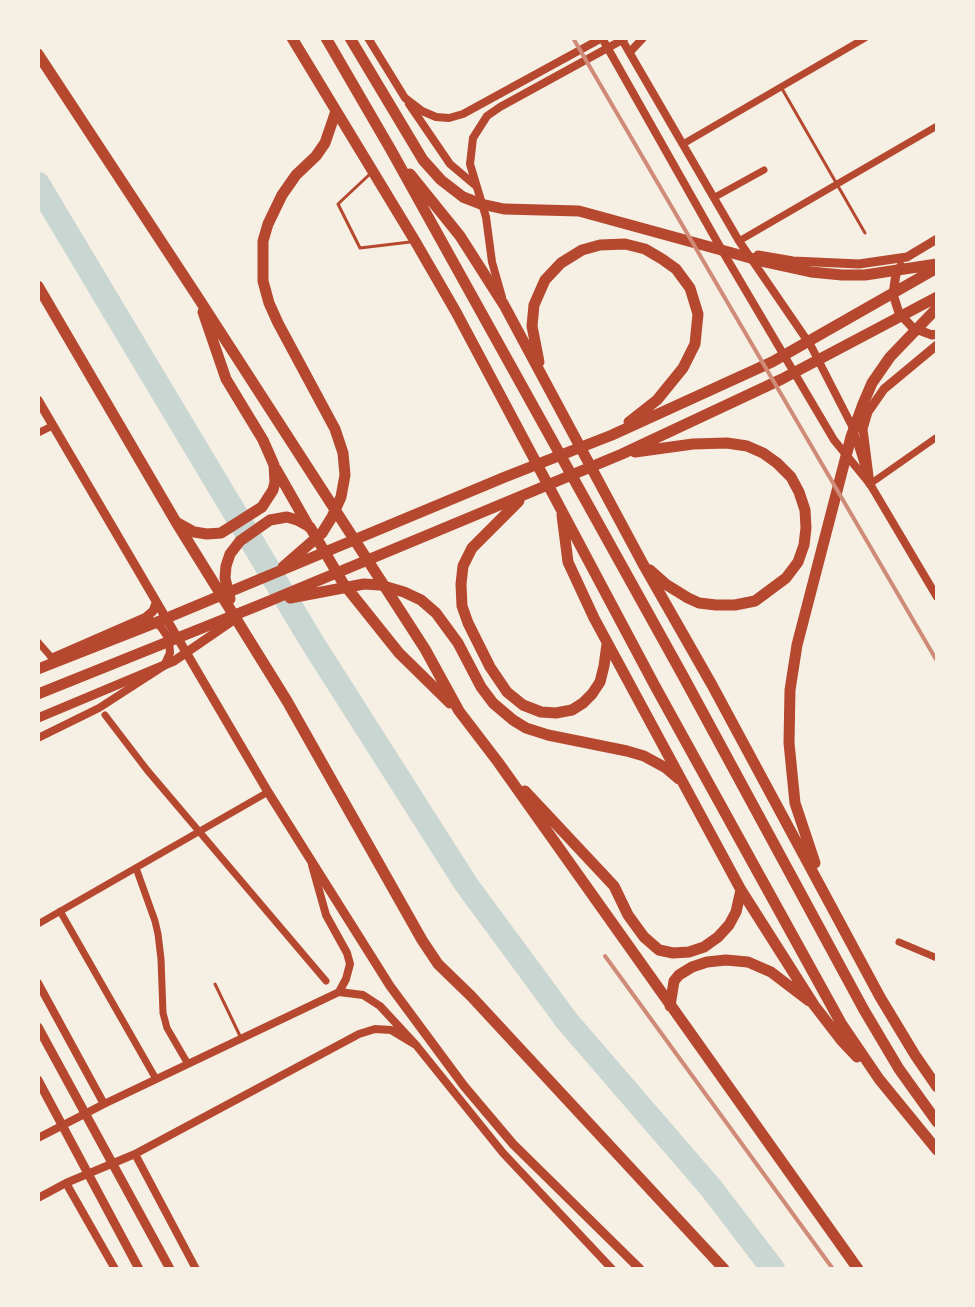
<!DOCTYPE html>
<style>
body{margin:0}
#map{position:relative;width:975px;height:1307px;overflow:hidden;background:#f6efe4;font-family:Raleway,sans-serif}
canvas{display:block}
.frame{position:absolute;inset:0;border:40px solid #f6efe4;pointer-events:none}
</style>
<div id="map">
<canvas width="975" height="1307"></canvas>
<div class="frame"></div>
</div>
<script>
const ctx = document.querySelector('canvas').getContext('2d');
ctx.lineJoin = 'round';
const toPath = rows => new Path2D(rows.map(r => 'M' + r).join(''));
function trace(path, color, width, dash) { ctx.strokeStyle = color; ctx.lineWidth = width; ctx.lineCap = dash ? 'butt' : 'round'; ctx.setLineDash(dash || []); ctx.stroke(path); }
trace(toPath([
 [38,184,312,642,466,884,567,1021,711,1188,773,1269]
]), '#c9d6d2', 24);
trace(toPath([
 [781,87,865,233],
 [370,174,338,204,360,248,410,242],
 [215,984,241,1038]
]), '#b5482f', 3);
trace(toPath([
 [683,144,865,38],
 [715,197,764,170],
 [739,241,937,126],
 [38,433,52,426],
 [870,484,937,437],
 [38,642,52,658],
 [105,715,147,770,326,981],
 [136,868,155,921,158,934,161,959,163,1013,167,1028,188,1064],
 [60,911,156,1079],
 [38,924,268,792],
 [899,942,937,958]
]), '#b5482f', 7);
trace(toPath([
 [368,38,405,98,422,111,436,117,449,118,463,114,602,38],
 [602,38,723,252,834,440,870,484,937,597],
 [621,38,739,241,811,346,852,426,865,468],
 [630,52,643,38],
 [409,104,450,164,476,186],
 [502,297,492,262,486,217,470,164,473,138,487,116,500,107,624,39],
 [38,738,99,708,164,666,170,653,169,639,161,627,152,621],
 [38,983,104,1104],
 [339,992,363,995,380,1006,416,1045,503,1153,612,1269],
 [38,1138,104,1104,339,992,346,979,350,964,347,953,326,915,312,865],
 [135,1154,196,1269],
 [66,1183,115,1269],
 [38,1198,66,1183,135,1154,359,1034,375,1029,391,1030,416,1045]
]), '#b5482f', 8);
trace(toPath([
 [758,255,793,261,859,264,907,257,937,239],
 [901,266,896,274,893,294,899,313,913,328,932,335,937,334],
 [38,400,268,792,390,986,464,1086,513,1144,640,1269],
 [870,484,863,429,868,412,884,389,937,345],
 [52,658,146,617,153,611,156,603],
 [38,718,174,661,238,617],
 [38,1027,170,1269],
 [38,1080,139,1269]
]), '#b5482f', 9);
trace(toPath([
 [292,38,415,241,456,312,655,686,841,1023,879,1079,937,1150],
 [326,38,391,150,682,674,864,1010,899,1069,937,1122],
 [350,38,423,160,441,180,463,197,481,204,504,209,579,211,765,262,811,272,842,275,865,275,937,264],
 [38,54,197,296,425,649,459,711,498,762,858,1269],
 [410,174,460,236,504,305,643,564,712,685,880,997,915,1055,937,1087],
 [38,286,176,522,287,701,422,940,438,964,471,996,724,1269],
 [539,362,532,326,534,305,545,280,561,263,582,250,600,245,625,244,645,249,662,259,676,269,690,288,698,314,695,344,683,368,657,400,629,422],
 [635,452,693,444,727,443,747,446,763,453,777,463,791,477,799,492,805,510,806,528,804,545,798,562,786,578,755,601,735,605,716,605,699,603,688,598,667,585,650,570],
 [276,469,309,527],
 [519,501,472,548,463,566,461,584,462,606,468,623,490,667,507,692,523,705,541,712,556,713,572,710,583,703,592,694,600,682,604,666,607,644],
 [562,515,568,562,594,618,741,890,814,1005,841,1040,857,1057],
 [176,522,194,532,207,534,221,533,262,507,273,490,275,482,274,465,263,440,226,379,203,312],
 [283,567,322,533,332,517,341,497,345,475,343,453,335,429,278,323,269,303,263,281,263,241,268,224,282,195,296,175,316,156,325,143,336,111],
 [290,598,364,584,380,585,404,592,421,600,436,613,458,643,481,687,493,703,513,720,526,728,548,735,627,751,644,756,666,768,679,779],
 [230,599,225,578,226,566,230,554,240,541,270,520,287,517,297,520,310,527,343,583,399,653,450,703],
 [38,669,150,625,505,477,612,435,772,362,937,268],
 [38,694,262,604,622,454,782,379,937,297],
 [525,791,614,886,628,915,644,937,659,950,673,953,689,952,704,947,718,937,729,925,736,912,741,890],
 [815,863,795,803,789,743,790,690,797,645,851,437,863,404,872,383,890,357,937,308],
 [670,1006,674,981,679,975,692,967,707,962,726,960,748,962,771,972,809,1001]
]), '#b5482f', 11);
trace(toPath([
 [573,38,937,661],
 [605,956,833,1269]
]), '#cf8b77', 4);
</script>
